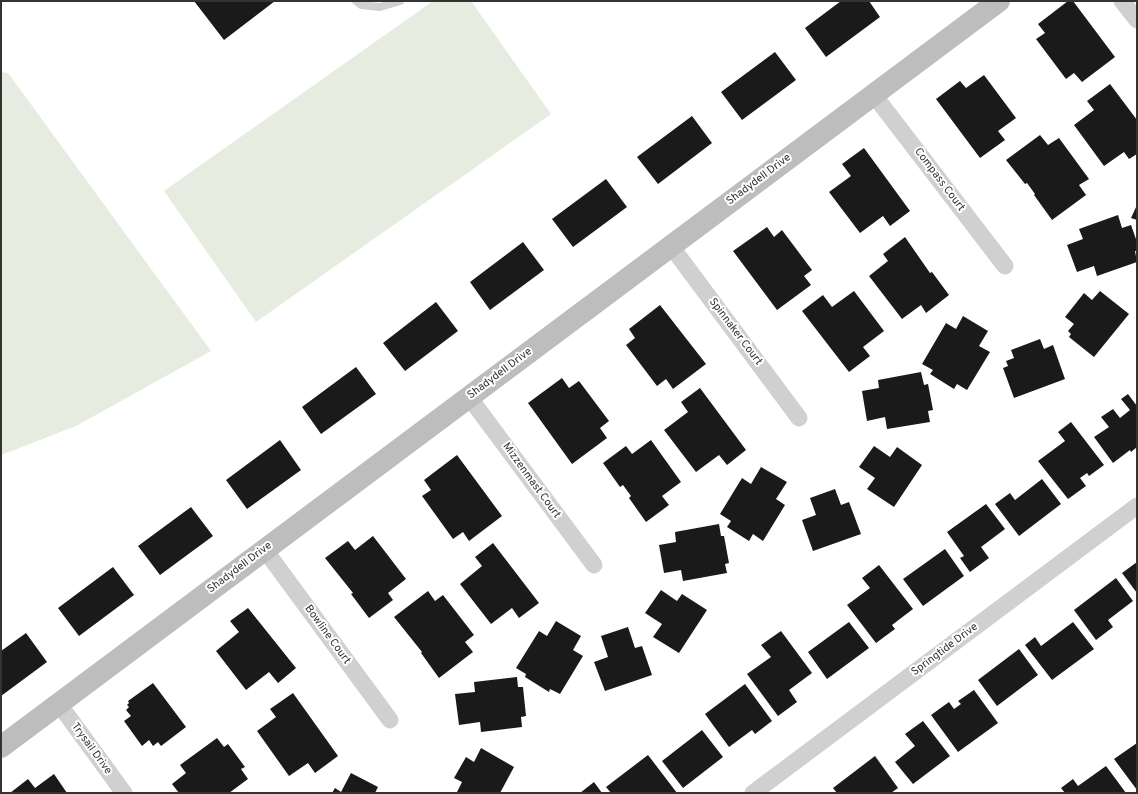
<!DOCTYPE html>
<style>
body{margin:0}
#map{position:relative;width:1138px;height:794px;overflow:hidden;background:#fff;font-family:Overpass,sans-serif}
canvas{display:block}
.frame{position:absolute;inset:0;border:2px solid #333;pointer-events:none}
</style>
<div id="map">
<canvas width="1138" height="794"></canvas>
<div class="frame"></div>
</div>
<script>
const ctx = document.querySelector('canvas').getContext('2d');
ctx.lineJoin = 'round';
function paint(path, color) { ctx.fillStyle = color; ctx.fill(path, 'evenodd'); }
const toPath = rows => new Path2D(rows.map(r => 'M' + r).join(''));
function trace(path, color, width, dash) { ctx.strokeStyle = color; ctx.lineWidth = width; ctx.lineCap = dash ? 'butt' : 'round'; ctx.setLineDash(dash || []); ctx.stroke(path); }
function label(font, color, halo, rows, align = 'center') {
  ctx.font = font + ' Overpass,sans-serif'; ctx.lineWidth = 4; ctx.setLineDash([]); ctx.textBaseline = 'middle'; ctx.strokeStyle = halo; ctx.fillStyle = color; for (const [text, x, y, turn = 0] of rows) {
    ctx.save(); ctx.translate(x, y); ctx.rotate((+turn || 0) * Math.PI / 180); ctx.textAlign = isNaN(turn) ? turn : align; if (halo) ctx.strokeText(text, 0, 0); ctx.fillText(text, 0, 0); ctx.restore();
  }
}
paint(toPath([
 [433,1,471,1,551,114,256,322,164,191],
 [1,72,8,73,211,351,76,426,1,455]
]), '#e6ecdf');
paint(toPath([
 [194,1,275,1,224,40],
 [841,1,869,1,880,17,826,57,805,28],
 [1068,1,1073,1,1115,57,1082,82,1074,73,1066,79,1036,39,1045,33,1038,24],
 [775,52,796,80,742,120,721,92],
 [984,75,1016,118,998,131,1005,140,980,158,936,99,960,81,966,88],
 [1110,84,1137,120,1137,154,1129,159,1124,152,1104,166,1074,125,1094,110,1087,101],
 [692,116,712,143,658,184,637,157],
 [1040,135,1048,145,1059,138,1089,179,1079,185,1086,195,1052,220,1034,195,1035,194,1027,183,1025,184,1006,160],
 [864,148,910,211,890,226,883,216,860,233,829,192,851,176,842,164],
 [606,179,627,207,573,247,552,219],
 [1137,205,1137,220,1131,218],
 [1118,215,1122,228,1131,225,1137,242,1137,251,1135,251,1137,262,1097,276,1094,266,1077,272,1067,245,1083,239,1079,229],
 [767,227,774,237,782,230,812,270,804,276,811,285,777,310,733,251],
 [905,237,930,273,932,272,949,295,926,313,921,305,902,319,869,276,888,261,883,254],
 [523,242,544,270,490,310,470,282],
 [854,291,884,331,863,347,870,356,849,372,802,311,823,295,832,307],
 [1100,291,1129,314,1094,357,1069,337,1071,334,1068,331,1074,324,1065,317,1084,293,1092,300],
 [436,302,458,331,405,371,383,343],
 [660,305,706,364,673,389,666,379,657,386,626,345,635,338,629,329],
 [963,316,988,331,979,346,990,352,967,390,957,384,954,389,930,374,933,370,922,364,946,323,956,329],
 [1040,339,1044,349,1053,345,1065,379,1014,398,1003,368,1008,366,1006,361,1014,358,1011,350],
 [356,367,376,394,321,434,302,407],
 [921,372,924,385,928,384,933,410,928,411,930,422,887,429,885,417,867,421,862,391,879,388,878,380],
 [562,378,569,388,579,381,609,421,600,428,607,438,572,464,528,403],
 [700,388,746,450,727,465,719,455,696,472,664,430,688,412,681,402],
 [1128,394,1137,406,1137,447,1131,452,1130,450,1113,463,1094,437,1109,427,1101,417,1113,409,1120,418,1130,410,1121,399],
 [1071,422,1104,465,1089,476,1087,473,1080,478,1086,486,1068,499,1038,461,1065,441,1058,432],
 [280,440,301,470,247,509,226,480],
 [651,440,681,482,662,496,669,505,646,522,629,498,631,496,623,485,620,487,603,463,626,446,632,454],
 [874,446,890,457,897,447,922,465,894,507,867,489,875,478,859,467],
 [457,455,502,516,469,541,463,532,453,539,422,496,431,490,424,480],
 [761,467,787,482,776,499,785,505,763,541,753,534,749,541,727,527,731,521,720,514,742,478,751,484],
 [1042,479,1061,504,1019,536,995,504,1010,493,1015,500],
 [835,489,841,505,849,502,861,534,813,551,802,520,816,515,810,498],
 [986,504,1005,529,981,547,989,558,970,572,960,558,964,556,947,532],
 [191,507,213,536,160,575,138,546],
 [719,524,721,536,724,536,729,563,725,564,727,573,683,581,681,570,664,573,659,545,676,542,675,532],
 [373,536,406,579,388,593,393,600,369,618,351,594,353,593,325,558,348,541,355,550],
 [493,543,539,603,519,618,512,608,491,624,460,584,482,566,475,557],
 [945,549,964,576,923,606,903,579],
 [1137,562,1137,593,1122,573],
 [879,565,913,609,892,625,895,629,876,643,847,605,870,588,862,578],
 [113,567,134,595,79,636,58,608],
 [1116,578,1133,601,1108,620,1113,627,1096,640,1074,610],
 [661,590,677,601,682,594,707,610,679,653,653,637,662,624,645,613],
 [428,591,435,601,443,595,474,635,465,642,473,652,439,678,421,653,422,652,394,617],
 [248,608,296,668,278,683,269,672,246,690,216,651,239,632,230,621],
 [556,621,581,636,573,650,583,656,560,694,550,689,549,692,525,677,526,674,516,668,539,631,547,636],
 [849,622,869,648,827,679,808,652],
 [1073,622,1094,649,1052,680,1025,645,1035,637,1041,646],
 [628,627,635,648,642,646,652,675,605,691,594,662,608,657,601,636],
 [781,631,812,673,789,690,797,702,778,716,747,674,771,657,761,645],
 [26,633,47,662,1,696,1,651],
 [1019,649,1038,675,997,706,978,680],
 [517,677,518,687,523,687,526,716,521,717,522,727,481,732,480,722,459,725,455,694,475,692,474,682],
 [153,683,186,727,161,746,158,742,153,746,149,740,142,746,124,721,131,716,126,710,129,707,127,705,129,703,128,701],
 [745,684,772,721,755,734,752,730,729,747,705,714],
 [974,690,998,723,958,752,931,715,949,702,954,709,961,704,958,701],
 [293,693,338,756,315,773,308,763,289,776,257,731,276,717,270,709],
 [923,721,950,756,913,784,895,762,915,746,905,734],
 [702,730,723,757,683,788,662,761],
 [217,738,224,747,228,744,245,767,241,769,248,779,229,793,179,793,172,784,186,773,180,765],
 [1137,743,1137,790,1114,759],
 [481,748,514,767,500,793,458,793,457,792,462,782,454,778,466,757,474,762],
 [648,755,677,793,611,793,606,787],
 [875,756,898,788,891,793,837,793,833,788],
 [1106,766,1126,793,1065,793,1061,788,1073,779,1078,786],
 [351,773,378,787,375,793,332,793,335,788,341,792],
 [54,774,67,793,10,793,28,779,35,788],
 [594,782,602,793,580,793]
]), '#1a1a1a');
trace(toPath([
 [356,1,361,5,380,7,400,1]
]), '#d0d0d0', 8);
trace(toPath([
 [1122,1,1137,20],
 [874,95,1005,266],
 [671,246,799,418],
 [469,397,594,565],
 [265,550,390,720],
 [59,704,124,793],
 [753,793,1137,506]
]), '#d0d0d0', 17);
trace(toPath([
 [1,747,999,1]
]), '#bdbdbd', 22);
label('11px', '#333', '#fff', [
 ["Shadydell Drive",759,180,-37],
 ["Compass Court",939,180,53],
 ["Spinnaker Court",735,332,53],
 ["Shadydell Drive",500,374,-37],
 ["Mizzenmast Court",531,481,54],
 ["Shadydell Drive",240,568,-37],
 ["Bowline Court",327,635,54],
 ["Springtide Drive",945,650,-37],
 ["Trysail Drive",91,749,54]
]);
</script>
